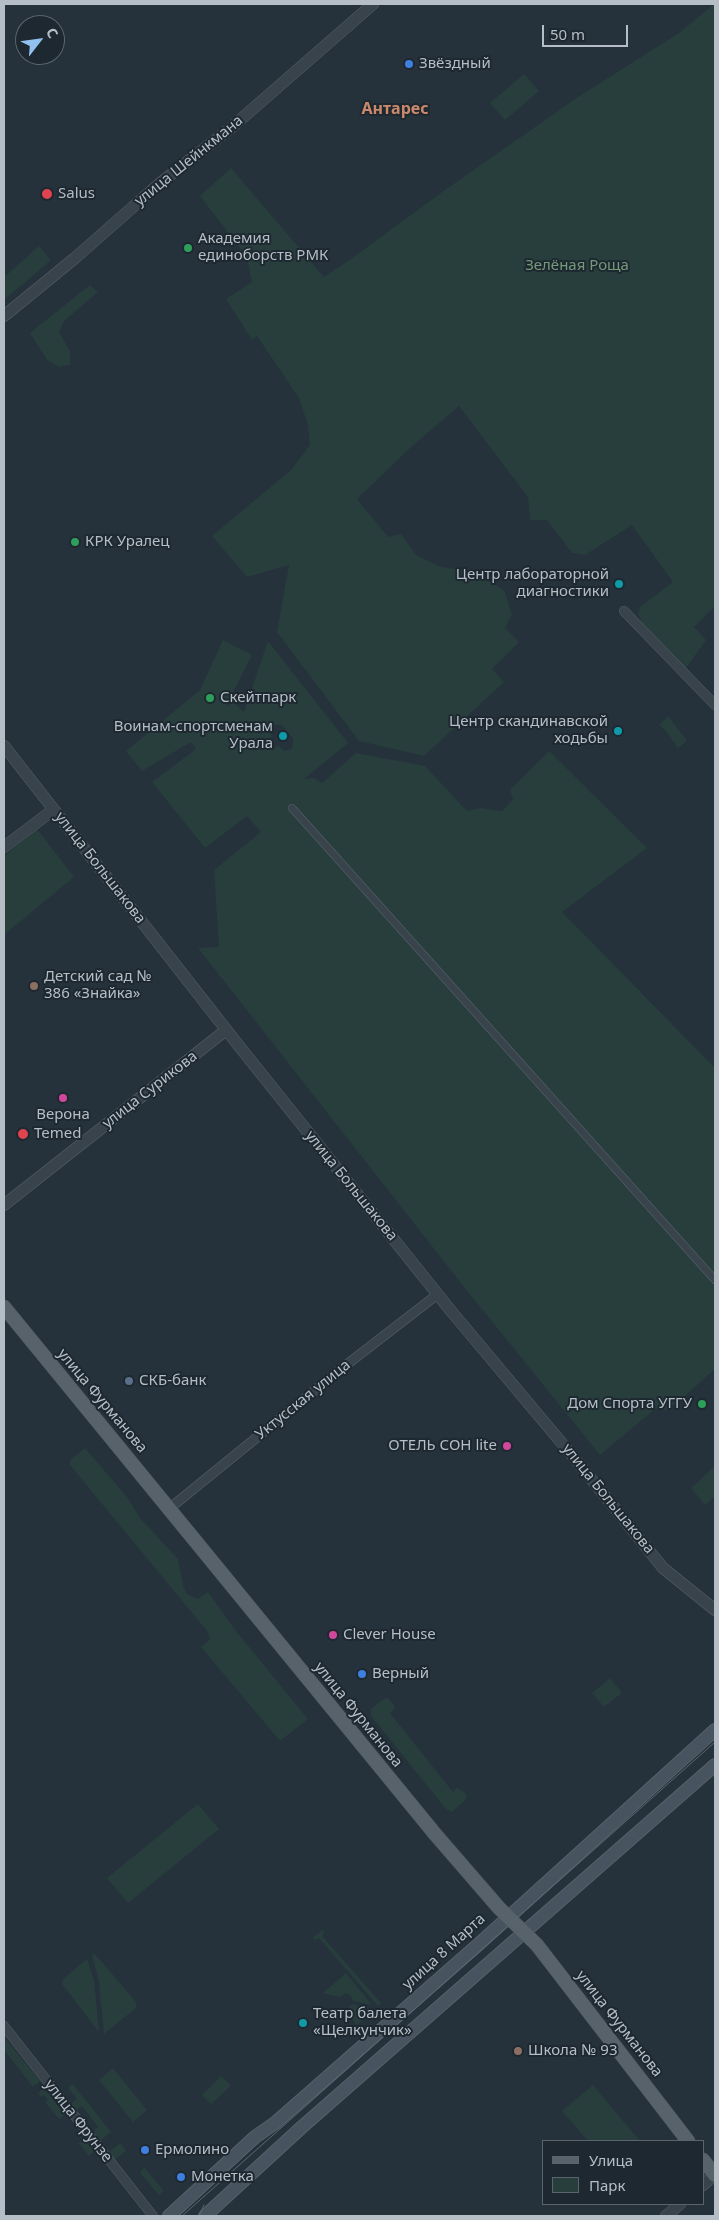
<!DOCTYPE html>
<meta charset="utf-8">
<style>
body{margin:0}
#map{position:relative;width:719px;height:2220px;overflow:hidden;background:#25313b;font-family:"Noto Sans",sans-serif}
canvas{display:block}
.frame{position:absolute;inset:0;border:5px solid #b5bec6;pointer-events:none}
.legend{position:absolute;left:542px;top:2140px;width:162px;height:65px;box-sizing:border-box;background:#1e2830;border:1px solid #5a646c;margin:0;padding:6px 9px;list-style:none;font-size:15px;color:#b5bec6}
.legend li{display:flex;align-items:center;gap:10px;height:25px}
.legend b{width:25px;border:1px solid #5a646c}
.north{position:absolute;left:15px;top:15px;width:50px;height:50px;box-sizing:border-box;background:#1e2830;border:1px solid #5a646c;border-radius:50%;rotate:60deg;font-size:14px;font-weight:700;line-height:20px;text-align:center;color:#b5bec6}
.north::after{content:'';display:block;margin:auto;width:18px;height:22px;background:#91c1ef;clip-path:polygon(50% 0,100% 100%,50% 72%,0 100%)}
.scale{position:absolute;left:542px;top:25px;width:86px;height:22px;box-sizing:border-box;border:2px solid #b5bec6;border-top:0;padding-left:6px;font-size:15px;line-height:18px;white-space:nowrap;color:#b5bec6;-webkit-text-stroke:4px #1e2830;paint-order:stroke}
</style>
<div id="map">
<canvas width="719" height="2220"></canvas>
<div class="frame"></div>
<ul class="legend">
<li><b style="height:6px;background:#57626b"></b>Улица</li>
<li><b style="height:14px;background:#283e3d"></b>Парк</li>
</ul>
<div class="north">С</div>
<div class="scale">50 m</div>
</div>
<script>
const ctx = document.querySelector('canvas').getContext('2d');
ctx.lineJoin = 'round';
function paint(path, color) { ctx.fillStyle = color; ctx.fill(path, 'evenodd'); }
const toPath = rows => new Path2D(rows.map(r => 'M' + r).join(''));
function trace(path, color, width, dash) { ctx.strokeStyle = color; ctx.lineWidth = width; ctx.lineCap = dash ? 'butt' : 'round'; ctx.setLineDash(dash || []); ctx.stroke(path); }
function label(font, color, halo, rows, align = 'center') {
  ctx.font = font + ' "Noto Sans",sans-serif'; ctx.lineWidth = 4; ctx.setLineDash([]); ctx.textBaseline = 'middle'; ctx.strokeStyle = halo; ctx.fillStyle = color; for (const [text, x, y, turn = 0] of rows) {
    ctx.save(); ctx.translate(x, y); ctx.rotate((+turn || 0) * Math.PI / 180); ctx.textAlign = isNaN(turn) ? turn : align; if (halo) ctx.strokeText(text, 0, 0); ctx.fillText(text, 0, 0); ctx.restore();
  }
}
paint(toPath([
 [714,4,715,4,715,606,694,627,706,640,686,668,642,622,638,614,640,607,673,582,632,525,585,555,572,553,547,520,530,520,528,497,459,406,410,448,357,499,388,537,401,534,416,555,441,567,471,571,504,590,512,614,505,628,519,642,492,669,504,682,424,756,359,741,277,632,289,565,247,577,212,536,291,470,310,445,308,425,299,398,257,336,252,340,226,299,252,282,247,257,200,196,231,168,324,277,351,259,445,190,578,97,679,33],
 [524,74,539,91,505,120,490,103],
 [39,246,51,260,4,300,4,277],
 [90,285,98,292,64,321,59,332,70,351,70,365,59,367,47,360,30,333],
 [223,640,252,655,226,706,233,702,244,712,268,641,348,743,304,779,314,778,322,783,356,753,425,766,467,811,480,808,502,811,513,799,510,790,549,751,647,848,562,912,715,1068,715,1369,669,1410,655,1409,600,1455,464,1287,198,948,219,947,214,870,261,832,247,816,205,848,152,782,196,749,191,742,142,771,126,751,200,690],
 [272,725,282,725,293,739,292,749,284,751,278,745,273,750,267,742,272,737,270,732],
 [668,716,687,741,678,748,666,731,659,725],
 [37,829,74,877,4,935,4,856],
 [85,1448,127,1497,140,1518,178,1559,183,1586,187,1594,198,1599,208,1592,236,1631,308,1719,280,1741,201,1647,210,1639,207,1631,70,1465,70,1460],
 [715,1466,715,1496,705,1505,691,1488],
 [610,1678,622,1693,604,1707,592,1693],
 [385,1698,388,1698,394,1705,395,1708,390,1713,453,1792,457,1788,464,1792,467,1796,465,1800,452,1812,446,1809,371,1716,371,1709],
 [198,1804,219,1829,128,1903,107,1878],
 [322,1930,325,1932,322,1936,381,2003,378,2006,319,1938,314,1940,314,1937],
 [95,1954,136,2002,136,2008,104,2034,99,1981,92,1956],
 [87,1959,94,1980,99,2032,62,1984,63,1979],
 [346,1973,372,2005,353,2001,351,1996,346,1993,339,1997,323,1993],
 [352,2004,369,2008,372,2012,357,2025,352,2019,349,2006],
 [4,2037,40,2081,33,2087,4,2050],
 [113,2068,147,2110,133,2122,99,2080],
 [221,2076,231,2086,211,2104,202,2095],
 [73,2084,111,2132,100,2141,93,2132,98,2127,82,2106,76,2111,71,2104,77,2099,68,2088],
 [593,2085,640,2141,588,2141,562,2111],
 [44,2088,65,2114,59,2119,45,2102,48,2100,44,2095,41,2097,38,2093],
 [85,2138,95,2150,89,2156,79,2143],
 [120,2143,126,2151,115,2160,109,2152],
 [144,2167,164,2191,159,2195,140,2173]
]), '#283e3d');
const pedestrian = toPath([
 [292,808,715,1280]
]);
const minor = toPath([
 [624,611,715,705],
 [170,1508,341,1369,438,1294],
 [4,2026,153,2216]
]);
const tertiary = toPath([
 [4,316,75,258,159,184,232,127,373,4],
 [4,746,239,1046,451,1311,576,1460,663,1568,715,1610],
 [4,847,53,810],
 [4,1205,226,1030],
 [703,2185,715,2174],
 [666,2216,680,2204]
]);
const secondary = toPath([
 [169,2216,255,2137,275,2123,480,1943,715,1730],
 [205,2216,302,2127,715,1765]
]);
const primary = toPath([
 [4,1307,435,1834,499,1908,537,1945,688,2141],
 [703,2160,715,2175]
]);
trace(pedestrian, '#576169', 8);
trace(minor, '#576169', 10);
trace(tertiary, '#576169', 12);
trace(secondary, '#576169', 14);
trace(primary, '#424c54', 15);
trace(pedestrian, '#39434b', 7);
trace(minor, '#39434b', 9);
trace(tertiary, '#39434b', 11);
trace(secondary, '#47535e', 12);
trace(primary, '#57626b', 14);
trace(toPath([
 [182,2216,715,1742],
 [199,2216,204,2205]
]), '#5b6772', 1);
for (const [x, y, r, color] of [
 [409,64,5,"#3f7fe0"],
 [47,194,6,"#e0444e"],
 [188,248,5,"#2e9e5b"],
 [75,542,5,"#2e9e5b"],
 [619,584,5,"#0f9aa8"],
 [210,698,5,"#2e9e5b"],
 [618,731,5,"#0f9aa8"],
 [283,736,5,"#0f9aa8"],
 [34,986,5,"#8d6e63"],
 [63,1098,5,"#d1479c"],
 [23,1134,6,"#e0444e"],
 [129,1381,5,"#5c6f8a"],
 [702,1404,5,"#2e9e5b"],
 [507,1446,5,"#d1479c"],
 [333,1635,5,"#d1479c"],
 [362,1674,5,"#3f7fe0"],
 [303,2023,5,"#0f9aa8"],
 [518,2051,5,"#8d6e63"],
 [145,2150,5,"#3f7fe0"],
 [181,2177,5,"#3f7fe0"]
]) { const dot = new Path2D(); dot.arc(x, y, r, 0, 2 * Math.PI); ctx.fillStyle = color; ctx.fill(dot); trace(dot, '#1e2830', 2); }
label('15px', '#b5bec6', '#1e2830', [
 ["Звёздный",419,64],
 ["Salus",58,194],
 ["Академия",198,239],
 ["единоборств РМК",198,256],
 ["КРК Уралец",85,542],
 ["Центр лабораторной",609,575,"right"],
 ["диагностики",609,592,"right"],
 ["Скейтпарк",220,698],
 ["Центр скандинавской",608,722,"right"],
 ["ходьбы",608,739,"right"],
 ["Воинам-спортсменам",273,727,"right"],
 ["Урала",273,744,"right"],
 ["Детский сад №",44,977],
 ["386 «Знайка»",44,994],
 ["Верона",63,1115,"center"],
 ["Temed",34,1134],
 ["СКБ-банк",139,1381],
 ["Дом Спорта УГГУ",692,1404,"right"],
 ["ОТЕЛЬ СОН lite",497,1446,"right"],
 ["Clever House",343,1635],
 ["Верный",372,1674],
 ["Театр балета",313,2014],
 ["«Щелкунчик»",313,2031],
 ["Школа № 93",528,2051],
 ["Ермолино",155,2150],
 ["Монетка",191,2177]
], 'left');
label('15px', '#b5bec6', '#1e2830', [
 ["улица Шейнкмана",189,161,-39],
 ["улица Большакова",100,868,52],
 ["улица Сурикова",150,1090,-38],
 ["улица Большакова",351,1186,51],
 ["Уктусская улица",303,1400,-39],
 ["улица Фурманова",102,1401,50],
 ["улица Большакова",608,1499,51],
 ["улица Фурманова",358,1715,51],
 ["улица 8 Марта",444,1952,-42],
 ["улица Фурманова",619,2024,52],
 ["улица Фрунзе",78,2121,52]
]);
label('15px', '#759a79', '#1e2830', [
 ["Зелёная Роща",577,266]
]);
label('bold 16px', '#cb896b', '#1e2830', [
 ["Антарес",395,109]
]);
</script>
